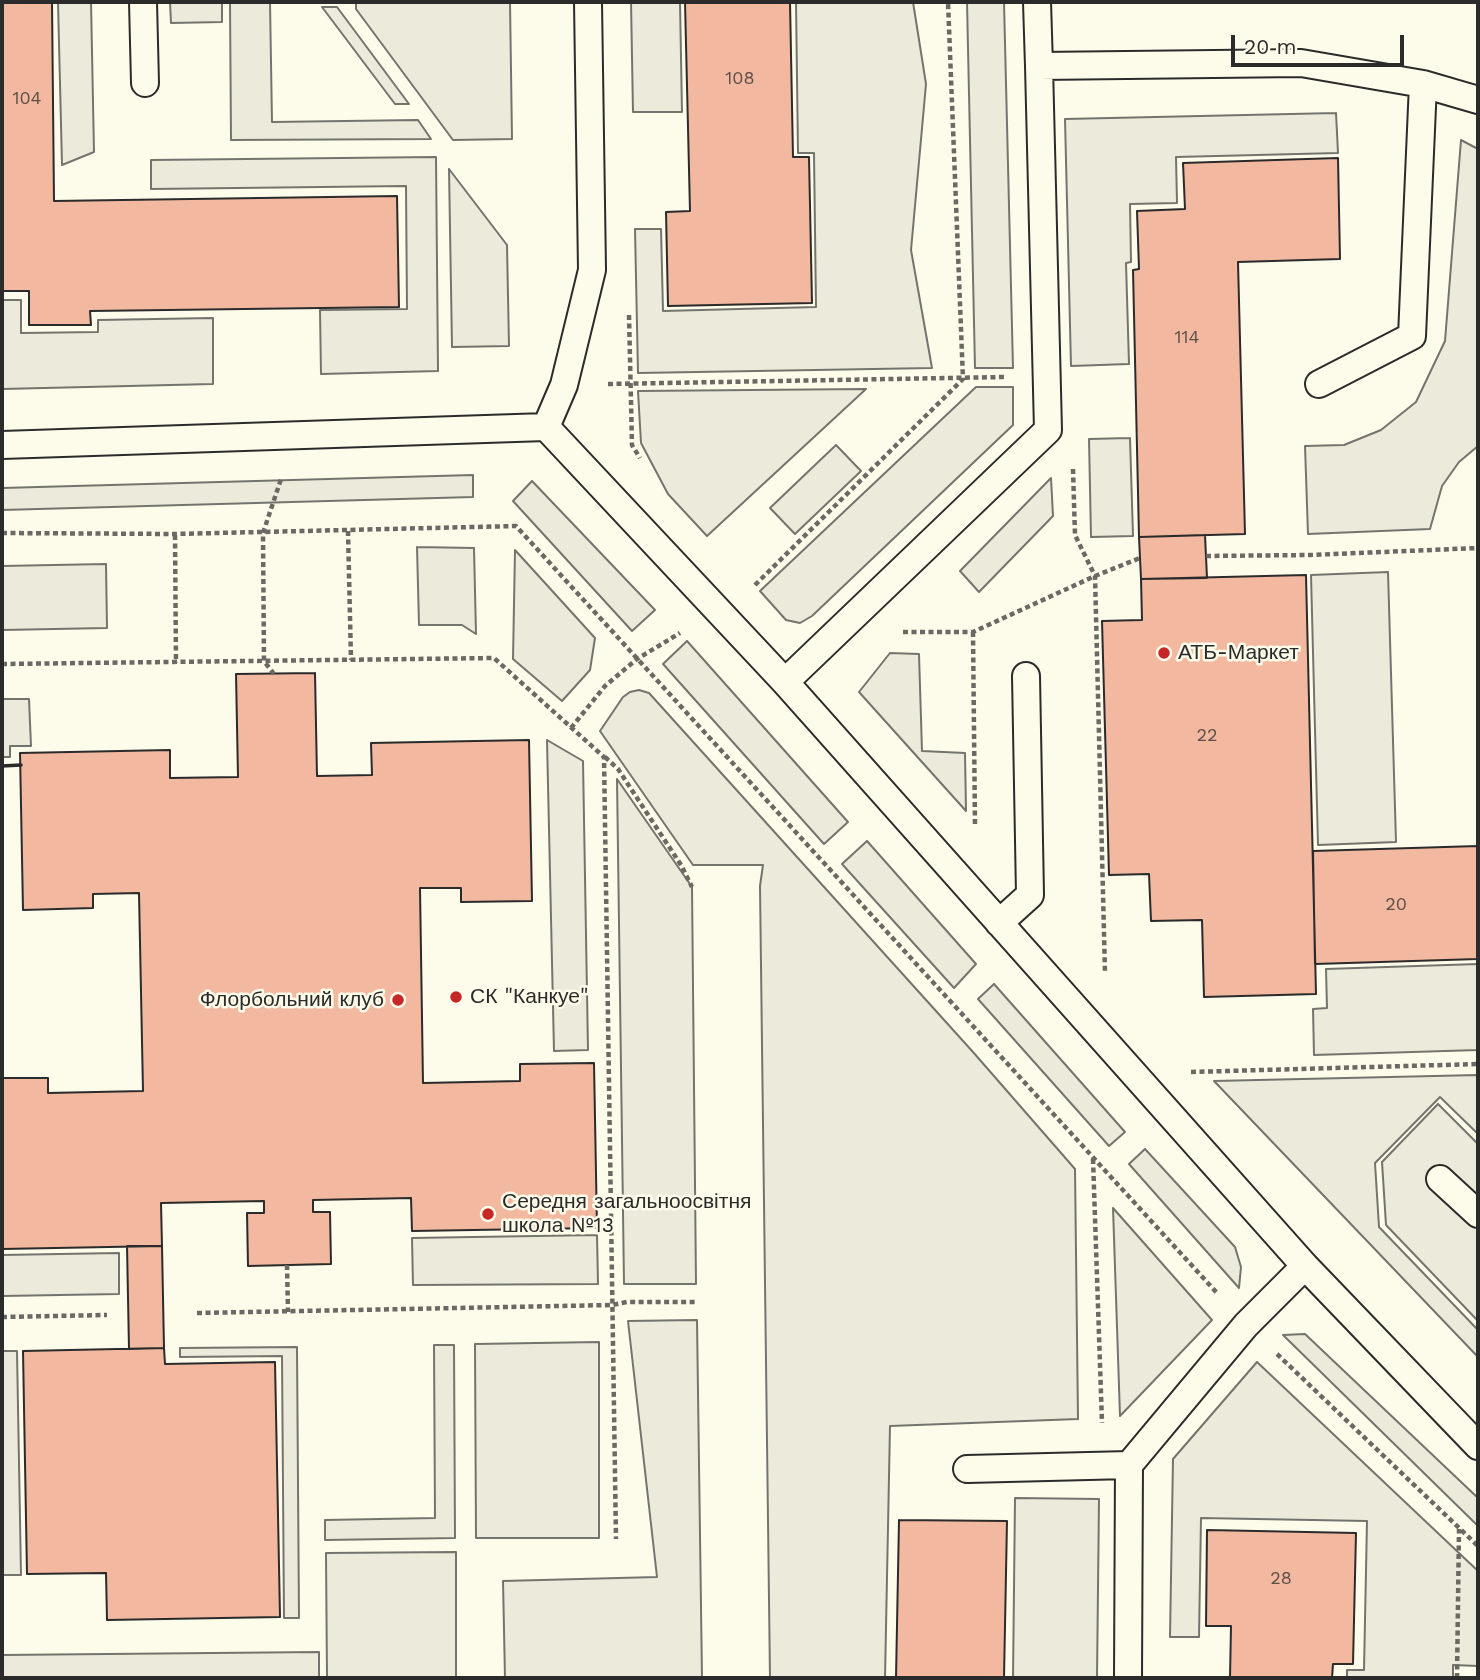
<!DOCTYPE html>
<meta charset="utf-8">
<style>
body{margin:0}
#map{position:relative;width:1480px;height:1680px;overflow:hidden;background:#fdfbea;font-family:"Work Sans",sans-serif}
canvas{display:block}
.frame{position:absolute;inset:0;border:4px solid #2b2b2b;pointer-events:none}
.scale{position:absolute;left:1231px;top:35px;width:173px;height:32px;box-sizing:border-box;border:4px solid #2b2b2b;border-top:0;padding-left:9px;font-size:21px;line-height:24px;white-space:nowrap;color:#2b2b2b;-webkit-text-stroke:5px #fdfbea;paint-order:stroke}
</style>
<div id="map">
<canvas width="1480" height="1680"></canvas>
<div class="frame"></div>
<div class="scale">20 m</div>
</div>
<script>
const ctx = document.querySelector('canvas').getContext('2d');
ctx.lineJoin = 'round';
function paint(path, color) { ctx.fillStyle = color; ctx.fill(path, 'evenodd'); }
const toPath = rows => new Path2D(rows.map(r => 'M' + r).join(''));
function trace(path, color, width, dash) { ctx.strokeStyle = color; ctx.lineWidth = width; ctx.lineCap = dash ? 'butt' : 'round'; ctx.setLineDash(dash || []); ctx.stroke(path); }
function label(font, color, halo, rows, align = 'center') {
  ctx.font = font + ' "Work Sans",sans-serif'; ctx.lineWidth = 5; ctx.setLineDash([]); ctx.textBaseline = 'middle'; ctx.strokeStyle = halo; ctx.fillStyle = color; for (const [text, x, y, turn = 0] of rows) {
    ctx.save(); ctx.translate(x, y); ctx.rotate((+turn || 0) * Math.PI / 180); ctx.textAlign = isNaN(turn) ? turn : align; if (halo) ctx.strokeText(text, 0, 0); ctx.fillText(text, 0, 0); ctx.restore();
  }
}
const green = toPath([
 [58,2,91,2,94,152,62,165,58,2],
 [170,2,222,2,222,22,171,23,170,2],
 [230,2,270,2,272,122,418,120,431,139,231,140,230,2],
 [356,2,510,2,512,139,453,140,356,9,356,2],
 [631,2,680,2,682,112,633,112,631,2],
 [796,2,913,2,926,84,911,250,932,368,638,373,635,229,661,229,663,311,816,307,814,153,798,153,796,2],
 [967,2,1004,2,1013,368,975,368,967,2],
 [322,7,337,7,409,104,395,104,322,7],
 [1336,113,1338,153,1176,157,1177,203,1130,204,1131,262,1126,263,1129,364,1071,366,1065,119,1336,113],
 [1461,140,1478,149,1478,446,1459,462,1442,486,1430,529,1308,534,1305,446,1344,445,1381,430,1416,402,1445,341,1461,140],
 [436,157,438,371,321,374,320,310,407,309,406,186,151,189,151,160,436,157],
 [449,169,507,245,509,346,452,347,449,169],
 [2,300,21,300,21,333,98,332,98,320,213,318,213,384,2,389,2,300],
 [976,387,1013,387,1013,425,812,616,800,623,786,620,760,591,976,387],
 [866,389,707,536,668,494,641,443,638,391,866,389],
 [1130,438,1133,536,1091,537,1089,439,1130,438],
 [836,445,861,471,795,534,770,508,836,445],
 [473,475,473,497,2,510,2,488,473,475],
 [1051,478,1053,516,979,592,960,571,1051,478],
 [532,481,655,610,632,631,513,501,532,481],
 [417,547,474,548,476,634,462,625,419,625,417,547],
 [515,550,595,638,590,670,562,701,513,659,515,550],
 [106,564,107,628,2,630,2,566,106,564],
 [1388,572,1396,842,1318,845,1311,575,1388,572],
 [687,641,848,822,824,844,663,664,687,641],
 [890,653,919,654,922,751,965,753,966,811,859,692,890,653],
 [639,690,649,693,973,1052,1075,1169,1078,1419,890,1426,885,1678,770,1678,760,886,763,865,693,865,600,731,623,697,630,692,639,690],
 [2,699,29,699,31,746,10,746,10,757,2,757,2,699],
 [547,740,583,761,588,1050,554,1051,547,740],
 [617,779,692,887,696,1284,624,1284,617,779],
 [867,841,976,964,954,988,842,864,867,841],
 [1478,964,1478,1050,1314,1055,1313,1009,1327,1008,1326,969,1478,964],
 [994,984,1125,1132,1109,1146,978,999,994,984],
 [1478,1075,1478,1134,1440,1097,1375,1163,1379,1227,1478,1330,1478,1357,1214,1081,1478,1075],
 [1145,1149,1235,1247,1241,1267,1239,1288,1129,1164,1145,1149],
 [1113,1208,1212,1320,1120,1416,1113,1208],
 [597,1235,598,1284,413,1285,412,1238,597,1235],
 [119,1253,119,1294,2,1296,2,1255,119,1253],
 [697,1320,702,1678,505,1678,503,1581,657,1577,628,1321,697,1320],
 [1305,1334,1478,1498,1478,1526,1283,1335,1305,1334],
 [599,1342,599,1538,476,1538,475,1344,599,1342],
 [434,1345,454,1345,455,1538,325,1540,325,1520,435,1518,434,1345],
 [297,1347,299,1618,284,1618,282,1356,180,1357,180,1348,297,1347],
 [2,1351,17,1351,21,1575,2,1575,2,1351],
 [1257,1362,1478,1571,1478,1666,1453,1665,1453,1678,1347,1678,1347,1670,1364,1670,1367,1521,1201,1518,1199,1637,1170,1637,1173,1459,1257,1362],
 [1015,1498,1099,1499,1097,1678,1013,1678,1015,1498],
 [456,1552,456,1678,327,1678,326,1553,456,1552],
 [319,1652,319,1678,2,1678,2,1655,319,1652]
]);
paint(green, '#ecebdb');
trace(green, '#74746e', 2);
const parking = toPath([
 [1438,1104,1478,1144,1478,1321,1386,1225,1382,1162,1438,1104]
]);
paint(parking, '#eceadb');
trace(parking, '#74746e', 2);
const building = toPath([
 [2,2,52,2,54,201,397,196,399,307,90,311,91,325,29,325,29,291,2,291,2,2],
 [685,2,790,2,793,157,809,157,812,303,668,306,666,212,690,211,685,2],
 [1338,158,1340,259,1238,262,1245,534,1139,537,1133,270,1139,269,1137,211,1185,209,1183,163,1338,158],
 [1205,535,1207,578,1141,579,1139,537,1205,535],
 [1306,575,1316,994,1204,997,1202,920,1151,921,1149,874,1109,875,1102,621,1142,620,1141,579,1306,575],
 [315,673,317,776,372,775,371,743,529,740,532,901,461,902,461,888,420,888,423,1083,520,1081,520,1064,594,1063,597,1228,412,1231,411,1198,313,1200,313,1212,330,1212,331,1264,248,1266,247,1213,264,1213,264,1201,161,1203,162,1246,2,1249,2,1078,48,1078,48,1093,143,1091,139,893,93,894,93,908,23,910,20,753,170,750,170,778,238,777,236,674,315,673],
 [1478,846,1478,959,1315,964,1313,851,1478,846],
 [127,1246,162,1246,164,1348,129,1349,127,1246],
 [164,1348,165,1364,275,1362,280,1617,107,1620,106,1573,27,1574,23,1351,164,1348],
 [899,1520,1007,1521,1004,1678,896,1678,899,1520],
 [1207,1530,1356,1533,1353,1664,1333,1664,1332,1678,1230,1678,1231,1626,1206,1626,1207,1530]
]);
paint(building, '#f2b8a0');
trace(building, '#2b2b2b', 2);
const service = toPath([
 [143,2,145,83],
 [1037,2,1039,66],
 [1319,384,1412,336,1423,84],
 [546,427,564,385,592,270,588,2],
 [2,445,546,427,785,682,1305,1266,1478,1446],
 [785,682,1048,430,1039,66,1301,63,1423,84,1478,100],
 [999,923,1030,895,1026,676],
 [1440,1179,1478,1214],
 [967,1469,1129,1465],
 [1128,1678,1129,1465,1246,1325,1305,1266]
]);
trace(service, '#2b2b2b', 30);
trace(toPath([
 [629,315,632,445,640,458],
 [608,384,1005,377],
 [1073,469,1075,535,1095,576,1105,973],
 [348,531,351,660],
 [2,533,175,534,516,526,1217,1293],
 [175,535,176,663],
 [1206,556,1310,555,1478,548],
 [755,585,963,379,948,2],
 [903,632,973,632,1095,576,1140,558],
 [973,632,975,827],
 [2,664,494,658,604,757,616,1539],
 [274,674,264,661,263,533,281,479],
 [571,728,605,686,637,659,680,633],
 [605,757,618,769,681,865,692,887],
 [1191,1072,1478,1064],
 [1093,1159,1102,1423],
 [287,1265,288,1312],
 [197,1313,612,1305,627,1302,697,1302],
 [2,1317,107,1315],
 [1277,1354,1478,1546],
 [1457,1678,1459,1529]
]), '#6a6964', 4.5, [5, 3.5]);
trace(service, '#fdfbea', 26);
trace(toPath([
 [2,766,21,765]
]), '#2b2b2b', 3.5);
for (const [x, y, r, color] of [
 [1164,653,7,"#c62828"],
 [456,997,7,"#c62828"],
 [398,1000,7,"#c62828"],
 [488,1214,7,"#c62828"]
]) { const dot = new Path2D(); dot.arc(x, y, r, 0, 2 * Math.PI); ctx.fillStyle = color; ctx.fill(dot); trace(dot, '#fdfbea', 2.5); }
label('18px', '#5d4e48', null, [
 ["108",740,79],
 ["104",27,99],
 ["114",1187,338],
 ["22",1207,736],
 ["20",1396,905],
 ["28",1281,1579]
]);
label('21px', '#2b2b2b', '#fdfbea', [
 ["АТБ-Маркет",1178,653],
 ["СК \"Канкуе\"",470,997],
 ["Флорбольний клуб",384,1000,"right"],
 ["Середня загальноосвітня",502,1202],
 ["школа №13",502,1226]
], 'left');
</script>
